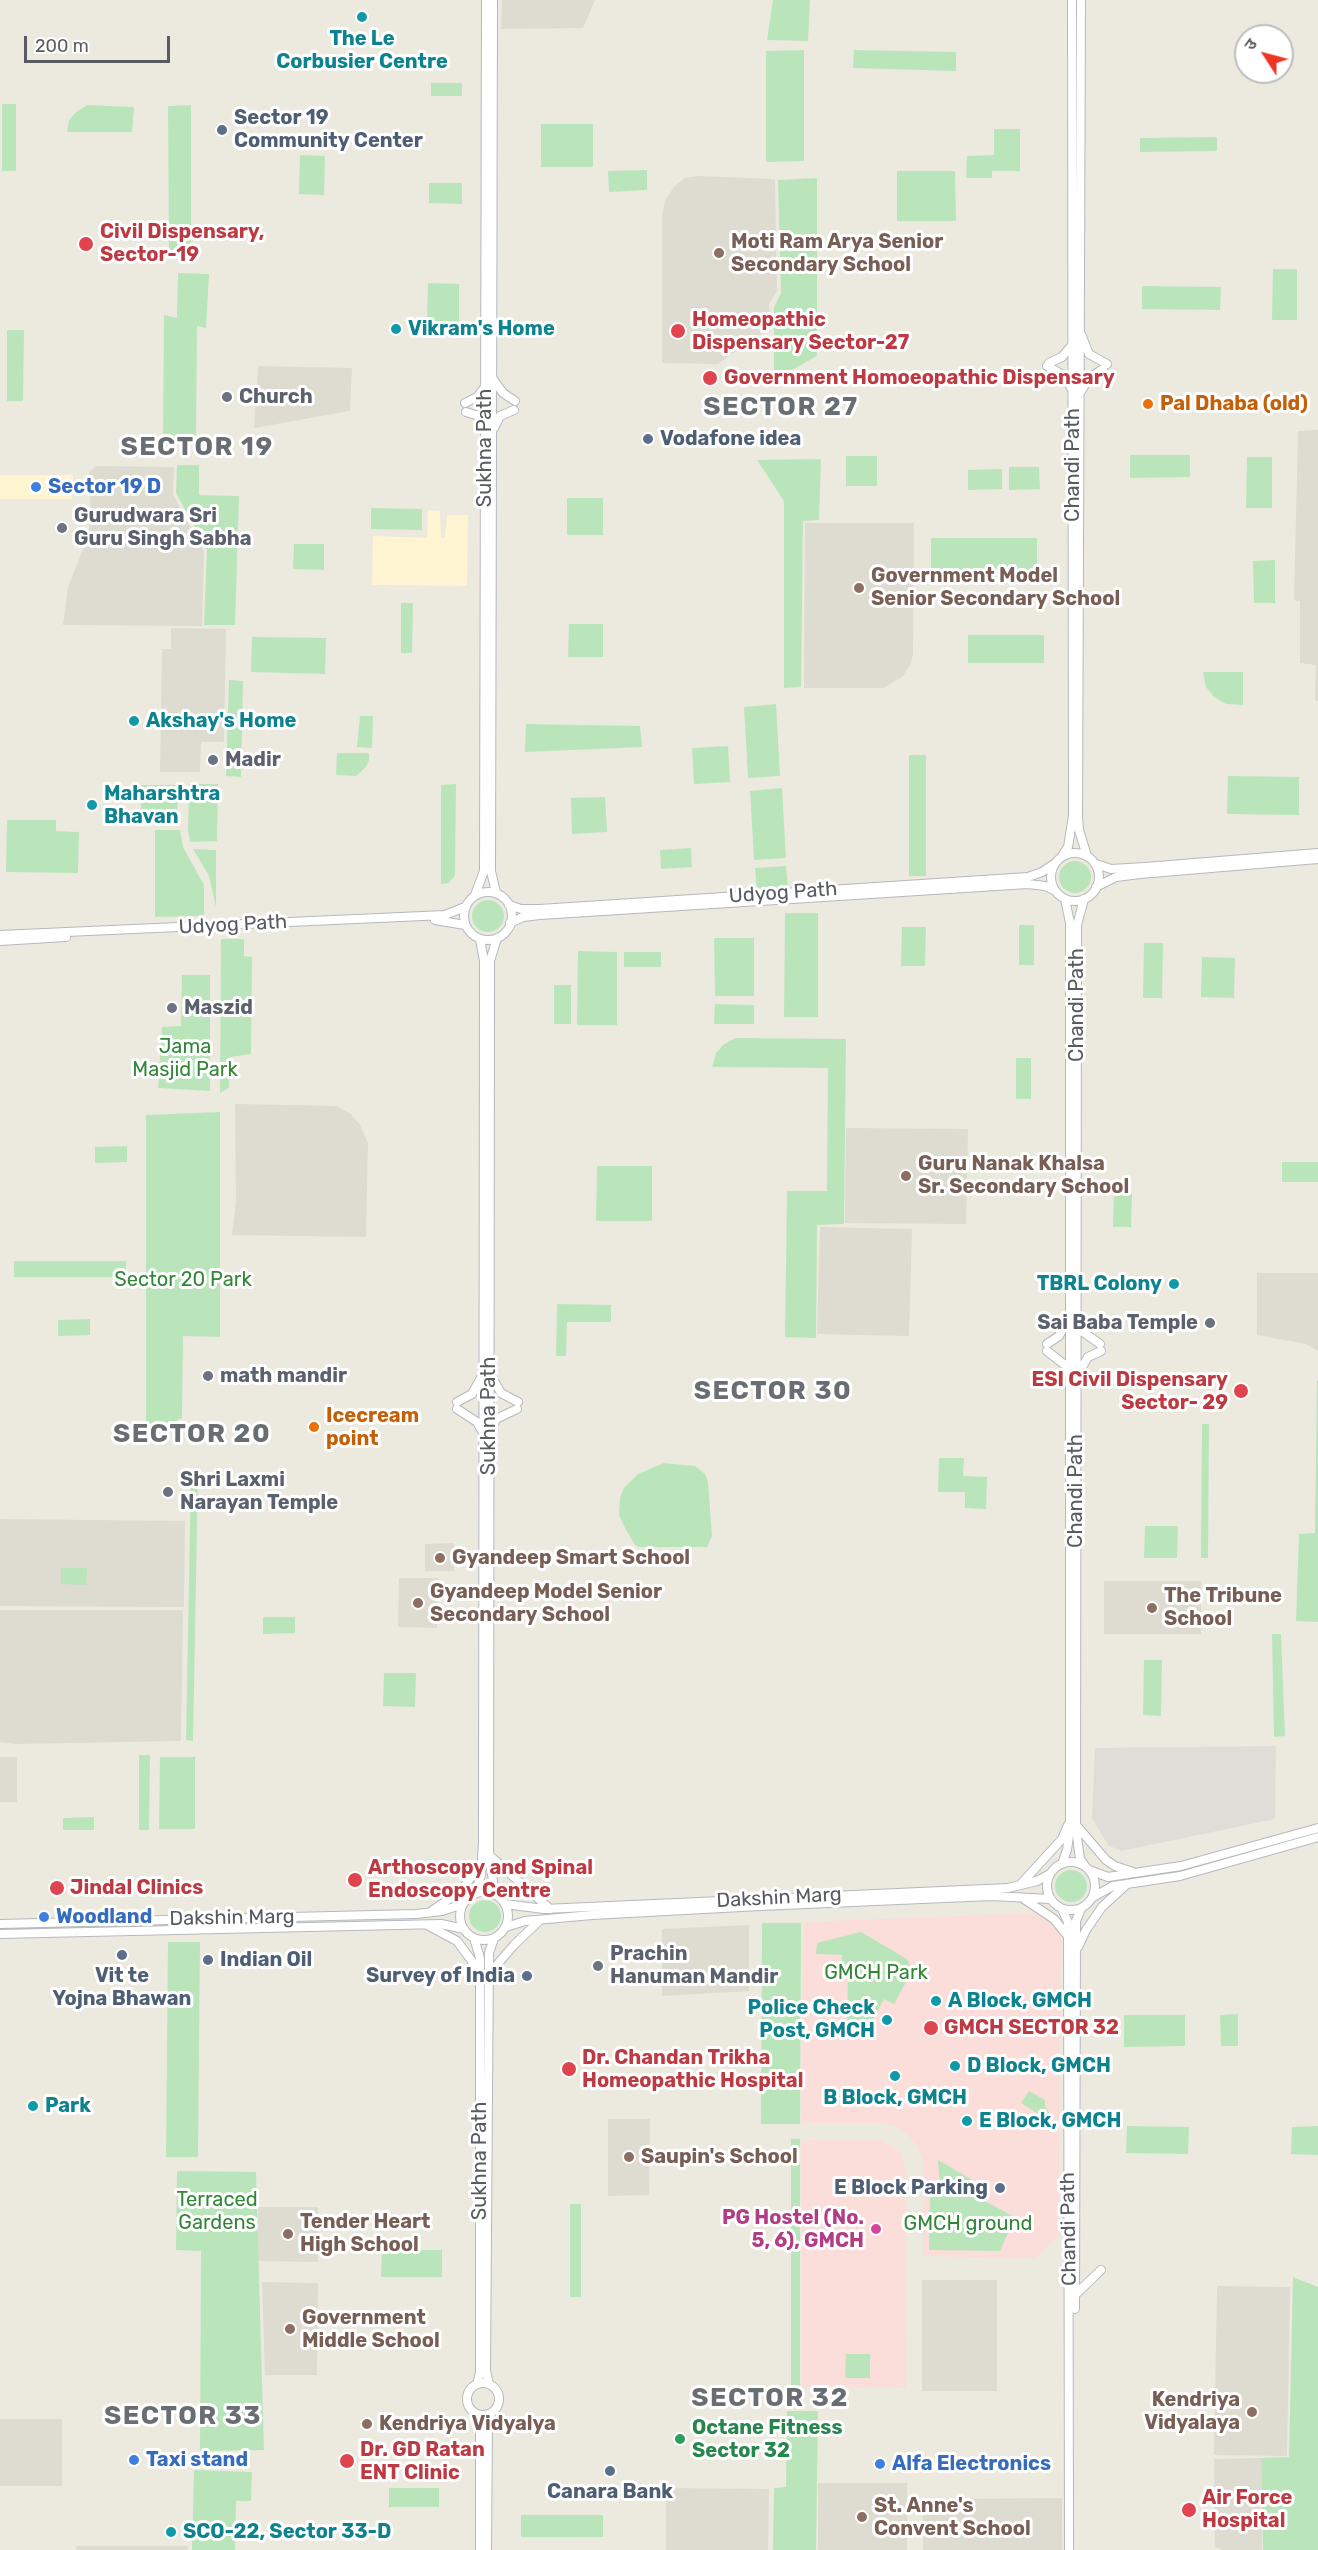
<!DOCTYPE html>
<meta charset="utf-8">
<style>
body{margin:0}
#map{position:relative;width:1318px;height:2550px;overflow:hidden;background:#eceadf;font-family:Rubik,"Noto Sans Devanagari",sans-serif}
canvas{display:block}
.north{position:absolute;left:1234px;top:24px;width:60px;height:60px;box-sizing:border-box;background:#fff;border:2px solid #bcbec0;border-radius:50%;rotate:306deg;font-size:16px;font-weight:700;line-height:24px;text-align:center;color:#585c61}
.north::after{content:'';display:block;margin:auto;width:21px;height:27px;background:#ee3524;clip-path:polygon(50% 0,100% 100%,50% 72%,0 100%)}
.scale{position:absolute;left:24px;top:36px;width:146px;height:27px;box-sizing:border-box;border:3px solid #585c61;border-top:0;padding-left:8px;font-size:18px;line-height:21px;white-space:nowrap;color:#585c61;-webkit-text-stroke:4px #fff;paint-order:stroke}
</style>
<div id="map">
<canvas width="1318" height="2550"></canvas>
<div class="north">उ</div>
<div class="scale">200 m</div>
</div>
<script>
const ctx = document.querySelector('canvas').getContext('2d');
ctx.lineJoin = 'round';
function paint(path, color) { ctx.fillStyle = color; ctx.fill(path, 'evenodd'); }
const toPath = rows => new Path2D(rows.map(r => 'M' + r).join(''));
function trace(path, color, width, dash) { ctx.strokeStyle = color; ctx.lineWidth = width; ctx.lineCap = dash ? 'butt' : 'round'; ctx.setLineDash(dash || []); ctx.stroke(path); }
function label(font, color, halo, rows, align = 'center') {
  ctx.font = font + ' Rubik,sans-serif'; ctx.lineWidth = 6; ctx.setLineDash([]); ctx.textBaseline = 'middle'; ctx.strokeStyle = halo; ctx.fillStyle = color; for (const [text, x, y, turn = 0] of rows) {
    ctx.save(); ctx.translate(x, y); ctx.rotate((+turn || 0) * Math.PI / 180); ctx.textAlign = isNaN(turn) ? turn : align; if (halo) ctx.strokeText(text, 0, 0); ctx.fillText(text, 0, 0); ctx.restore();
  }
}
paint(toPath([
 [0,475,73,475,72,499,0,499],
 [428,510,440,511,441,538,445,537,447,515,468,515,467,586,372,585,373,536,427,538]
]), '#fff5d2');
paint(toPath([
 [1276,1746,1275,1819,1121,1851,1108,1845,1092,1818,1095,1748]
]), '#dfddd7');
paint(toPath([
 [502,0,595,0,583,28,501,29],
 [699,176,775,179,777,291,769,304,770,327,718,364,662,363,662,215,665,200,675,186,685,178],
 [258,366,352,368,350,411,254,428],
 [1318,430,1318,701,1315,701,1316,665,1300,663,1300,601,1294,600,1298,431],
 [96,466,174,467,173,494,204,552,202,626,63,625,68,587,86,542,91,519,89,473],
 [805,523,914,523,913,653,911,664,902,677,884,688,804,688],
 [171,628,226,629,224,742,201,742,200,772,160,772,162,649,171,649],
 [235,1104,337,1106,351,1114,360,1125,368,1143,366,1237,232,1235,236,1201],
 [846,1128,968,1129,966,1224,845,1223],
 [820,1227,912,1229,909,1336,817,1334],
 [1257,1273,1318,1273,1318,1351,1306,1344,1257,1335],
 [0,1519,185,1521,184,1607,0,1606],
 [454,1543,454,1571,425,1571,425,1544],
 [399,1578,438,1578,437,1628,398,1627],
 [1104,1581,1201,1581,1201,1634,1104,1634],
 [0,1610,183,1610,181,1741,14,1744,0,1742],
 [0,1757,17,1757,17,1802,0,1802],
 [749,1925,749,1991,662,1996,662,1929],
 [608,2119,650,2119,649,2195,608,2196],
 [258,2207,318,2207,318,2262,257,2261],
 [922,2280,997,2280,997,2391,922,2391],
 [262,2282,318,2283,317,2375,265,2375],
 [1217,2286,1290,2287,1287,2456,1214,2455],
 [0,2419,62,2419,62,2486,0,2486],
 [1261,2458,1262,2550,1223,2550,1215,2547,1214,2459],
 [818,2483,907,2483,907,2550,818,2550],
 [666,2488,769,2489,768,2550,666,2550],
 [1062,2498,1062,2550,923,2550,923,2499],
 [76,2546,188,2546,188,2550,76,2550]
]), '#dedbd0');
paint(toPath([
 [1039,1913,1061,1934,1059,2234,1035,2258,923,2256,924,2163,918,2148,910,2137,898,2127,882,2123,801,2123,804,1922],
 [801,2140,882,2140,901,2153,905,2166,906,2388,802,2388]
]), '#fbddd9');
paint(toPath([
 [773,0,810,0,808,41,767,40],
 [804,50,804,161,766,162,766,51],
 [854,50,956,52,956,71,853,68],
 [431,83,462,83,462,96,431,96],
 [2,104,16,104,16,171,2,171],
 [87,105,134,107,132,132,67,132,69,120,76,112],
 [191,105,191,255,169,256,168,106],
 [541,124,593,124,593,167,541,167],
 [994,129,1020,129,1020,171,992,171,992,178,966,178,967,156,994,155],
 [1217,137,1217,151,1140,152,1140,138],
 [300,155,325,156,324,195,299,194],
 [647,170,647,190,609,192,608,171],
 [897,171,955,171,956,221,897,221],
 [817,178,817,356,774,380,774,307,781,293,778,180],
 [429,183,462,183,462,204,429,203],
 [1273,269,1297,269,1297,320,1272,320],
 [178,273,209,274,206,328,197,326,196,437,163,445,164,315,177,318],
 [428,283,459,284,459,322,427,322],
 [1142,286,1221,287,1220,310,1142,309],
 [7,330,24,330,23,401,7,401],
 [1130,455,1190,455,1190,477,1130,478],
 [846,456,877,456,877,486,846,486],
 [1247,457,1272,457,1272,508,1246,508],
 [821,459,819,520,803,521,801,687,784,688,784,501,757,460],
 [177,465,199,465,199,495,239,496,235,625,204,625,207,549,176,493],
 [1009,467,1039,467,1040,489,1009,490],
 [1002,469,1002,489,968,490,968,470],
 [567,498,603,498,603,535,567,535],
 [371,508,422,509,422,530,371,529],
 [931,538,1037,538,1037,577,931,577],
 [294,544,324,544,324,570,293,569],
 [1275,560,1275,603,1254,603,1253,561],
 [401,603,413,603,412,653,401,653],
 [569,624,603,624,603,657,568,657],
 [968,635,1044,635,1044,663,968,663],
 [252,637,326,638,325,674,251,672],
 [1203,672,1243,672,1243,705,1226,704,1214,697,1206,687],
 [229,680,243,681,241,777,226,776],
 [776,704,780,776,748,778,744,707],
 [360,716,373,716,372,748,357,747],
 [526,724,640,726,642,747,525,752],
 [728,746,730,782,694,784,692,748],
 [337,753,369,753,369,760,366,767,356,776,336,775],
 [909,755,926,755,926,876,909,876],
 [1228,776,1299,777,1299,815,1227,814],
 [189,784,218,784,217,841,190,842,188,831],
 [456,784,455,875,449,883,441,884,441,785],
 [141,785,178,785,177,823,141,822],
 [782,788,786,858,754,860,750,791],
 [605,797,607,832,572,834,571,798],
 [7,820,56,820,56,831,79,832,78,873,6,872],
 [155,830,180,830,183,847,204,885,204,916,155,917],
 [691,848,692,867,661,869,660,850],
 [193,849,216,850,216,907,209,876],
 '1059 877a16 16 0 1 1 32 0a16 16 0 1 1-32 0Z',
 [786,866,788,889,757,891,755,868],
 '472 916a16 16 0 1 1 32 0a16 16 0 1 1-32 0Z',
 [785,913,818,913,818,1017,784,1017],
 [1019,925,1034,925,1034,965,1019,965],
 [902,927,926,927,925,966,901,966],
 [714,938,754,938,754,996,715,996],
 [221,939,244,939,244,956,252,957,251,1054,230,1057,229,1088,220,1093],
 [1144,943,1163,943,1162,998,1143,998],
 [578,951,617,952,617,1025,577,1025],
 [624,952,661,952,661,967,624,967],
 [1202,957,1235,958,1234,998,1201,997],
 [182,975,210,975,210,1091,158,1088,162,1027,181,1026],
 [554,985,571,985,571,1024,554,1024],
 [715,1004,754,1005,754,1024,714,1024],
 [735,1038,846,1039,844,1224,817,1225,816,1338,785,1337,787,1191,827,1191,828,1068,712,1067,716,1053,723,1045],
 [1016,1058,1031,1058,1031,1099,1016,1099],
 [220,1112,220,1337,183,1336,182,1418,146,1438,146,1115],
 [127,1146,127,1162,95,1163,95,1147],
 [1282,1162,1318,1162,1318,1182,1282,1182],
 [597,1166,652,1166,652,1221,596,1221],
 [1114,1192,1132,1193,1131,1227,1113,1227],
 [14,1261,126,1261,126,1277,14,1277],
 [557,1304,611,1305,611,1322,567,1322,566,1356,556,1356],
 [90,1319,90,1335,58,1336,58,1320],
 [1317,1381,1318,1381,1318,1622,1296,1621,1299,1534,1315,1533],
 [1202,1424,1209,1424,1208,1558,1201,1558],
 [939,1458,964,1458,963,1476,987,1477,986,1509,965,1508,965,1492,938,1492],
 [664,1463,695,1466,705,1474,708,1482,712,1536,707,1547,639,1547,635,1545,625,1528,619,1515,620,1498,624,1488,638,1474],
 [191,1473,198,1473,193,1741,186,1740],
 [1145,1526,1178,1526,1177,1558,1144,1558],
 [61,1568,87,1568,86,1585,61,1584],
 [263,1617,295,1617,295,1633,263,1634],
 [1272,1634,1281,1634,1285,1736,1274,1737],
 [1144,1660,1162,1660,1161,1716,1143,1715],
 [384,1673,416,1673,415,1707,383,1706],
 [139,1755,150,1755,149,1830,139,1830],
 [160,1757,195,1757,195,1829,159,1829],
 [94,1817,94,1830,63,1830,63,1818],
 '1055 1886a16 16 0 1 1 32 0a16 16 0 1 1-32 0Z',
 '469 1916a16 16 0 1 1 32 0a16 16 0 1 1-32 0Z',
 [762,1923,801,1923,800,2124,761,2124],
 [861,1932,907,1959,912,1971,894,2004,884,1999,868,2029,873,2038,847,2038,848,1970,842,1967,842,1955,816,1954,817,1943],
 [168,1942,200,1942,198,2157,166,2157],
 [1238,2014,1238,2046,1221,2046,1220,2015],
 [1124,2015,1185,2015,1185,2046,1124,2047],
 [1029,2091,1045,2100,1045,2106,1052,2118,1048,2120,1021,2103],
 [1127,2126,1189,2127,1188,2154,1126,2153],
 [1318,2126,1318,2155,1291,2154,1292,2127],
 [791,2139,800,2139,800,2388,791,2388],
 [938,2160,976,2182,971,2189,940,2187],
 [177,2171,256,2172,264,2450,200,2451,201,2251,176,2250],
 [930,2195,975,2196,1015,2217,1000,2251,929,2250],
 [570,2204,581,2204,581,2297,570,2297],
 [382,2250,442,2250,442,2277,381,2277],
 [1293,2277,1318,2287,1318,2550,1263,2550,1261,2458,1289,2457],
 [846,2354,870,2354,870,2378,845,2378],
 [787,2411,818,2411,816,2550,773,2550,774,2488,786,2487],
 [194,2470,252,2472,251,2501,236,2501,235,2550,192,2550],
 [389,2488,439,2488,439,2507,389,2507],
 [521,2515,603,2515,603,2537,521,2537]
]), '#bae5bb');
const secondary = toPath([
 [493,0,491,871,496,893],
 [1081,0,1078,817,1079,830,1087,856],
 [1081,334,1089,354,1107,364],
 [1049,363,1062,357,1073,344],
 [1047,366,1065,376,1071,388],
 [493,379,503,393,515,401],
 [1080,393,1089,378,1103,369],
 [465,403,477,397,485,387],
 [466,412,479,416,483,425],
 [494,428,500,416,514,410],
 '1051 877a24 24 0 1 1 48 0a24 24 0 1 1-48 0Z',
 [1062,856,1068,847,1073,816,1072,0],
 [1096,864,1111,869,1145,867,1318,853],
 [1096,887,1116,877,1140,874,1318,859],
 '464 916a24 24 0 1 1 48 0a24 24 0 1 1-48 0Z',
 [475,895,484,871,486,0],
 [1084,899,1077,925,1076,1829,1080,1859,1085,1866],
 [509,905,521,909,540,909,1028,877,1042,872,1054,864],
 [435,920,465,925],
 [510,923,523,917,540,915,1028,884,1045,886,1054,890],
 [0,935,445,915,465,907],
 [0,941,66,937],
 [1080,1323,1083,1332,1100,1344],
 [1047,1344,1059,1336,1068,1318],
 [1047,1351,1065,1365,1069,1374],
 [490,1374,501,1393,518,1402],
 [1078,1374,1088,1357,1101,1351],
 [457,1402,472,1394,482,1376],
 [457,1409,477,1422,482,1431],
 [490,1432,496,1419,517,1409],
 [1077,1826,1106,1860,1115,1866,1133,1872],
 [489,1855,550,1909],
 '1047 1886a24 24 0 1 1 48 0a24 24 0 1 1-48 0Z',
 [1062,1864,1067,1850,1070,1828,1070,923,1065,899],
 [1089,1870,1108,1877,1181,1866,1318,1828],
 [1020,1885,1062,1839,1068,1825],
 '460 1916a24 24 0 1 1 48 0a24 24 0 1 1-48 0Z',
 [475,1893,481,1875,483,1842,484,961,480,939],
 [495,1894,489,1855,490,961,497,938],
 [1093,1897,1113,1886,1180,1876,1318,1837],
 [1024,1899,1054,1919,1067,1935],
 [505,1904,544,1909,1008,1888,1037,1881,1050,1874],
 [1062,1909,1068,1922,1069,2550],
 [433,1910,461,1891,480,1865],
 [0,1924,416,1914,442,1911,463,1904],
 [429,1926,457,1941,480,1972],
 [506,1927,525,1921,592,1915,760,1906,991,1896,1051,1899],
 [0,1934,441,1924,464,1929],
 [474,1938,480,1958,480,2373,477,2384],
 [1078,1947,1086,1930,1102,1907,1127,1884],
 [489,1974,514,1945,539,1921],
 [1075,2295,1101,2270],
 [1075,2309,1076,1921,1081,1909],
 '467 2399a16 16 0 1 1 32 0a16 16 0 1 1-32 0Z',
 [489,2384,486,2371,489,1953,494,1938],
 [475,2413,480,2424,480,2550],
 [487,2550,488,2420,491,2413]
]);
trace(secondary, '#b5b9bf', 10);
trace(secondary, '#fff', 8);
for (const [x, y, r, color] of [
 [362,17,6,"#0f9aa8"],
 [222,130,6,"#5c6f8a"],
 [86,244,8,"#e0444e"],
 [719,253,6,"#8d6e63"],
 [396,329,6,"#0f9aa8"],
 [678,331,8,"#e0444e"],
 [710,378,8,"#e0444e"],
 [227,397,6,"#6b7280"],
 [1148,404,6,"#e8710a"],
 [648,439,6,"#5c6f8a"],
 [36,487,6,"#3f7fe0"],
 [62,528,6,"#6b7280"],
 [859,588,6,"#8d6e63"],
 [134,721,6,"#0f9aa8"],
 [213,760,6,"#6b7280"],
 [92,805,6,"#0f9aa8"],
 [172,1008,6,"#6b7280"],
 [906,1176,6,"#8d6e63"],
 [1174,1284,6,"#0f9aa8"],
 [1210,1323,6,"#6b7280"],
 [208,1376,6,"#6b7280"],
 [1241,1391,8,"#e0444e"],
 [314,1427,6,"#e8710a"],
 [168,1492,6,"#6b7280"],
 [440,1558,6,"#8d6e63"],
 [418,1603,6,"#8d6e63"],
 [1152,1608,6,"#8d6e63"],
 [355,1880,8,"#e0444e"],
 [57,1888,8,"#e0444e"],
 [44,1917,6,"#3f7fe0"],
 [122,1955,6,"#5c6f8a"],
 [208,1960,6,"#5c6f8a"],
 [598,1966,6,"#6b7280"],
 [527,1976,6,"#5c6f8a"],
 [936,2001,6,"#0f9aa8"],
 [887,2020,6,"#0f9aa8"],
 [931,2028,8,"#e0444e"],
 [955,2066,6,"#0f9aa8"],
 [569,2069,8,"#e0444e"],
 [895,2076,6,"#0f9aa8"],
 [33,2106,6,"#0f9aa8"],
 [967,2121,6,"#0f9aa8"],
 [629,2157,6,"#8d6e63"],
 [1000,2188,6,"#5c6f8a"],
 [876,2229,6,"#d1479c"],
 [288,2234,6,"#8d6e63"],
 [290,2329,6,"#8d6e63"],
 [1252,2412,6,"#8d6e63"],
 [367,2424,6,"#8d6e63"],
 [680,2439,6,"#2e9e5b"],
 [134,2460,6,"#3f7fe0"],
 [347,2461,8,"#e0444e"],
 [880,2464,6,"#3f7fe0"],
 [610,2471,6,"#5c6f8a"],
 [1189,2510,8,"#e0444e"],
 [862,2517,6,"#8d6e63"],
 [171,2532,6,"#0f9aa8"]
]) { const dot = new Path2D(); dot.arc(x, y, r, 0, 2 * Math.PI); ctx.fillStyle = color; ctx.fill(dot); trace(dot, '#fff', 2); }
label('bold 20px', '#0d838f', '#fff', [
 ["The Le",362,39,"center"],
 ["Corbusier Centre",362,62,"center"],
 ["Vikram's Home",408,329],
 ["Akshay's Home",146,721],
 ["Maharshtra",104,794],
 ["Bhavan",104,817],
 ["TBRL Colony",1162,1284,"right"],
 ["A Block, GMCH",948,2001],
 ["Police Check",875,2008,"right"],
 ["Post, GMCH",875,2031,"right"],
 ["D Block, GMCH",967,2066],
 ["B Block, GMCH",895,2098,"center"],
 ["Park",45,2106],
 ["E Block, GMCH",979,2121],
 ["SCO-22, Sector 33-D",183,2532]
], 'left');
label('bold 20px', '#4e5e75', '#fff', [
 ["Sector 19",234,118],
 ["Community Center",234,141],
 ["Vodafone idea",660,439],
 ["Indian Oil",220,1960],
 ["Vit te",122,1976,"center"],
 ["Yojna Bhawan",122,1999,"center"],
 ["Survey of India",515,1976,"right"],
 ["E Block Parking",988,2188,"right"],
 ["Canara Bank",610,2492,"center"]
], 'left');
label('bold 20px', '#be3a42', '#fff', [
 ["Civil Dispensary,",100,232],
 ["Sector-19",100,255],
 ["Homeopathic",692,320],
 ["Dispensary Sector-27",692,343],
 ["Government Homoeopathic Dispensary",724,378],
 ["ESI Civil Dispensary",1228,1380,"right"],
 ["Sector- 29",1228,1403,"right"],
 ["Arthoscopy and Spinal",368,1868],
 ["Endoscopy Centre",368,1891],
 ["Jindal Clinics",70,1888],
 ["GMCH SECTOR 32",944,2028],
 ["Dr. Chandan Trikha",582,2058],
 ["Homeopathic Hospital",582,2081],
 ["Dr. GD Ratan",360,2450],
 ["ENT Clinic",360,2473],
 ["Air Force",1202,2498],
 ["Hospital",1202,2521]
], 'left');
label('bold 20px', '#785e54', '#fff', [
 ["Moti Ram Arya Senior",731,242],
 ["Secondary School",731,265],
 ["Government Model",871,576],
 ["Senior Secondary School",871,599],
 ["Guru Nanak Khalsa",918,1164],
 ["Sr. Secondary School",918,1187],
 ["Gyandeep Smart School",452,1558],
 ["Gyandeep Model Senior",430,1592],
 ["Secondary School",430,1615],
 ["The Tribune",1164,1596],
 ["School",1164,1619],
 ["Saupin's School",641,2157],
 ["Tender Heart",300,2222],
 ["High School",300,2245],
 ["Government",302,2318],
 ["Middle School",302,2341],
 ["Kendriya",1240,2400,"right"],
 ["Vidyalaya",1240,2423,"right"],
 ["Kendriya Vidyalya",379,2424],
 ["St. Anne's",874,2506],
 ["Convent School",874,2529]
], 'left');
label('bold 20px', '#5b616d', '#fff', [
 ["Church",239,397],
 ["Gurudwara Sri",74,516],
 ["Guru Singh Sabha",74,539],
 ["Madir",225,760],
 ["Maszid",184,1008],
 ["Sai Baba Temple",1198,1323,"right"],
 ["math mandir",220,1376],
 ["Shri Laxmi",180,1480],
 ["Narayan Temple",180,1503],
 ["Prachin",610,1954],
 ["Hanuman Mandir",610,1977]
], 'left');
label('bold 20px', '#c56008', '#fff', [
 ["Pal Dhaba (old)",1160,404],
 ["Icecream",326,1416],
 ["point",326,1439]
], 'left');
label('20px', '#585c61', '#fff', [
 ["Sukhna Path",485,448,-90],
 ["Chandi Path",1073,465,-90],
 ["Udyog Path",783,893,-4],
 ["Udyog Path",233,925,-3],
 ["Chandi Path",1077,1005,-90],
 ["Sukhna Path",489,1416,-90],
 ["Chandi Path",1076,1491,-90],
 ["Dakshin Marg",779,1898,-3],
 ["Dakshin Marg",232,1918,-1],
 ["Sukhna Path",480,2161,-90],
 ["Chandi Path",1069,2229,-91]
]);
label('bold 20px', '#366cbe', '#fff', [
 ["Sector 19 D",48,487],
 ["Woodland",56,1917],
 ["Taxi stand",146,2460],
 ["Alfa Electronics",892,2464]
], 'left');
label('20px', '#328737', '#fff', [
 ["Jama",185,1047],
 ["Masjid Park",185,1070],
 ["Sector 20 Park",183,1280],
 ["GMCH Park",876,1973],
 ["Terraced",217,2200],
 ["Gardens",217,2223],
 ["GMCH ground",968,2224]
]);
label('bold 20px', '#b23c85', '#fff', [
 ["PG Hostel (No.",864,2218],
 ["5, 6), GMCH",864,2241]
], 'right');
label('bold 20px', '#27864d', '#fff', [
 ["Octane Fitness",692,2428],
 ["Sector 32",692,2451]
], 'left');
ctx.letterSpacing = '1.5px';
label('bold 26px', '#696e73', '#fff', [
 ["SECTOR 27",781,407],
 ["SECTOR 19",197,447],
 ["SECTOR 30",773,1391],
 ["SECTOR 20",192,1434],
 ["SECTOR 32",770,2398],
 ["SECTOR 33",183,2416]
]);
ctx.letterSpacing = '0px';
</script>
